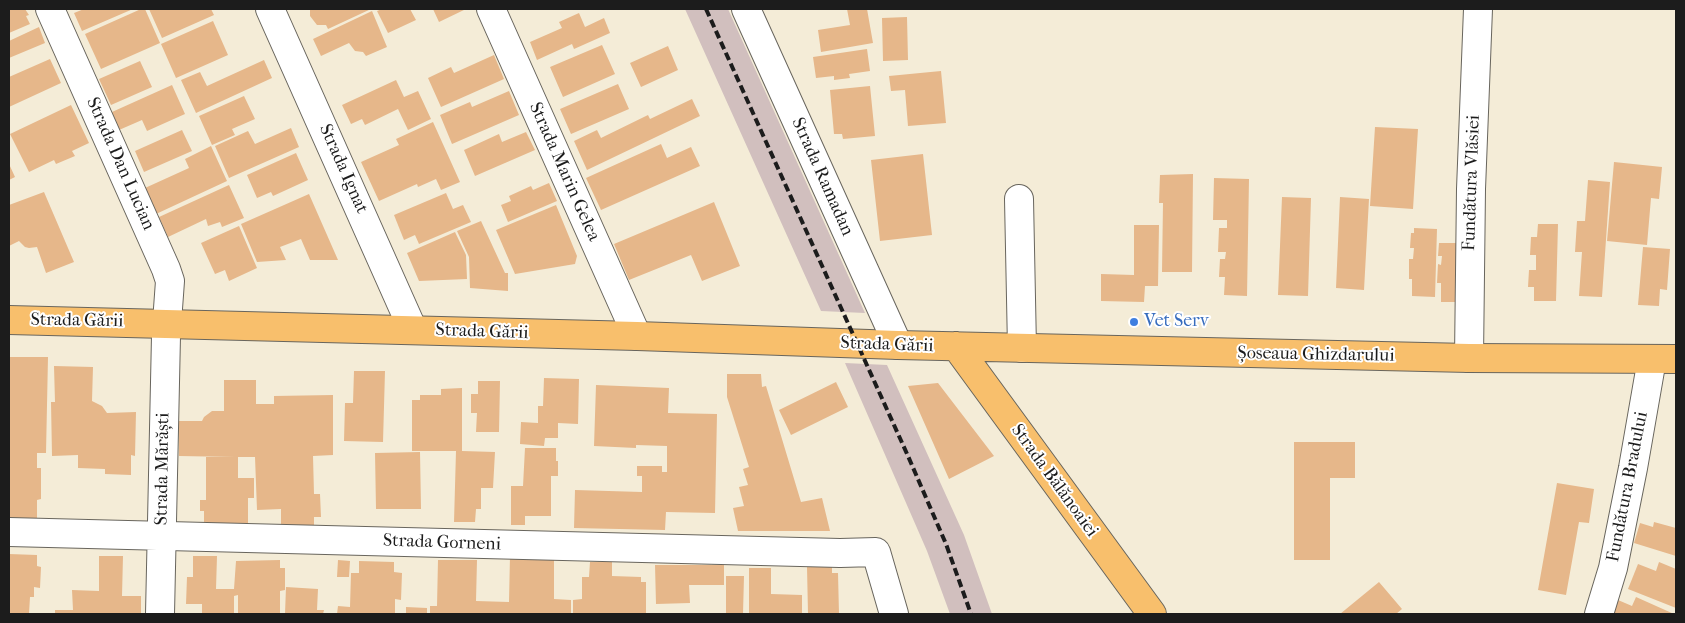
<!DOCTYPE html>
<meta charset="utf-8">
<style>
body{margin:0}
#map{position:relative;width:1685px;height:623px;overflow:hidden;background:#f4ecd7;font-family:"IM FELL French Canon",serif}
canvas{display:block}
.frame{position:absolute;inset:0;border:10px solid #1c1c1c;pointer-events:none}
</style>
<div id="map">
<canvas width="1685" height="623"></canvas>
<div class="frame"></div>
</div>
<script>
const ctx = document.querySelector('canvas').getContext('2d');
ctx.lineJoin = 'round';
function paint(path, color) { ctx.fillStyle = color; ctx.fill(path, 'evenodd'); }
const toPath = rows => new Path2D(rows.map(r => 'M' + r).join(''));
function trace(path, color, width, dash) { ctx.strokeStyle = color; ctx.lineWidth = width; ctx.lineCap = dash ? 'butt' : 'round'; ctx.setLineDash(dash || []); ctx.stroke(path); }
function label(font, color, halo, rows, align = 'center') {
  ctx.font = font + ' "IM FELL French Canon",serif'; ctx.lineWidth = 4; ctx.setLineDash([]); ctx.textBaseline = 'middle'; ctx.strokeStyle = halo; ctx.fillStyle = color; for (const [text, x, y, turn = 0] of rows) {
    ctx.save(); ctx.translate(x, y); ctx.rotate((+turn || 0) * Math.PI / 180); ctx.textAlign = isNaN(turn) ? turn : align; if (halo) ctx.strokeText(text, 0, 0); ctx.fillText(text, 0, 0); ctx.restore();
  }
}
paint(toPath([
 [685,9,728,9,865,313,821,311],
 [845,363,887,365,964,535,992,614,950,614,927,551]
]), '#d1bfbe');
paint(toPath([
 [9,9,25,9,29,15,26,16,30,24,9,33],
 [84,9,133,9,82,31,74,13],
 [141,9,145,9,160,43,101,69,85,34],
 [149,9,211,9,214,15,162,38],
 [310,9,371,9,328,29,326,25,317,25,310,16],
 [382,9,410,9,416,20,388,33,377,11],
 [433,9,466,9,439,22],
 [847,9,867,9,873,43,821,52,818,30,850,25],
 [372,11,387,47,366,56,363,52,355,51,349,43,321,56,313,39],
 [579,13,585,27,604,18,610,33,574,49,572,44,537,60,530,42,562,28,559,22],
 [907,17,908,60,883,61,882,18],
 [213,21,228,55,176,78,161,44],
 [39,27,45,43,9,58,9,41],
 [602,45,615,74,563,97,550,67],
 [668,46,678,70,641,87,630,63],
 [867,49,870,71,849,74,850,78,834,80,834,76,816,78,813,57],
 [494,55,504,79,441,107,428,78,451,67,454,73],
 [50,59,61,83,9,107,9,77],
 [264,60,272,78,196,113,181,80,200,72,207,86],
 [140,61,152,87,111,105,99,79],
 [941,71,946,123,908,126,905,90,891,91,889,76],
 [396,80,404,97,418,91,431,119,408,130,398,109,365,125,362,119,351,124,342,105],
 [618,84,629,109,571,134,560,109],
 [172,85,185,114,147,131,142,120,119,130,112,112],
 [870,86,875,136,843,139,842,134,834,134,830,90],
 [509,91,519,115,452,144,440,115,470,102,472,107],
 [244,96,255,119,232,129,235,135,212,145,199,116],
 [692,99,700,116,587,170,574,141,597,130,601,138,648,115,650,119],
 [71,105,89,143,72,151,75,156,56,164,54,160,29,172,10,134],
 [433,122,460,182,441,190,436,179,418,187,417,184,379,201,361,162,399,145,396,139],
 [1375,127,1418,129,1413,209,1370,206],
 [291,128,299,147,229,178,215,146,248,131,255,144],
 [182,130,192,151,144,172,135,151],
 [526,132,535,150,475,176,464,150,499,134,502,142],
 [661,144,667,158,691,147,700,166,601,210,586,178],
 [211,146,227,181,156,214,145,188,189,168,185,159],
 [296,153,308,180,273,196,271,192,257,198,247,175],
 [923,154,932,235,880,241,871,160],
 [1614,162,1662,167,1659,199,1651,198,1647,245,1607,241],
 [9,164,15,177,9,180],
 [1193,174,1192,272,1162,272,1163,203,1159,203,1160,175],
 [1214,178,1249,179,1247,296,1224,295,1225,277,1219,277,1220,259,1225,259,1226,252,1218,252,1219,228,1227,228,1227,220,1213,220],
 [1588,180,1610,182,1602,297,1579,296,1582,252,1575,252,1577,221,1585,221],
 [549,183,557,201,508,222,501,205,511,201,509,196,531,186,533,190],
 [229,185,244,218,222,227,220,222,208,226,206,219,168,237,159,217],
 [44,192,74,262,46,273,37,247,29,248,25,247,19,241,9,246,9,205],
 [446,193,453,209,463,205,471,222,419,244,415,235,404,240,394,215],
 [309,194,338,260,310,260,301,239,280,247,286,260,257,262,241,224],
 [1282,197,1311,198,1308,296,1278,295],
 [1340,197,1369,199,1364,290,1336,288],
 [714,202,740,266,702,281,691,255,629,280,614,244],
 [556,205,577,256,575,264,515,274,496,230],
 [481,221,505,273,508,273,508,291,470,288,469,257,457,231],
 [1538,224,1558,224,1556,301,1534,301,1534,287,1528,287,1529,270,1536,270,1536,255,1530,255,1531,237,1537,237],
 [1134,225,1159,225,1158,286,1145,286,1144,302,1101,301,1101,274,1134,275],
 [239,226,257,268,229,281,225,270,215,274,201,243],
 [1414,228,1437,229,1435,297,1412,296,1412,279,1409,279,1409,259,1413,259,1414,248,1410,248,1411,233,1414,233],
 [455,232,466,255,467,279,419,281,407,253],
 [1439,243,1460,243,1459,302,1441,302,1441,283,1437,283,1438,264,1441,265,1442,256,1438,256],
 [1643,247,1670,249,1667,290,1660,289,1659,306,1638,305],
 [9,357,48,357,46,453,37,453,37,468,41,468,41,499,37,500,37,518,9,518],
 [54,366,93,367,92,401,102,406,107,413,136,412,135,456,131,455,131,475,105,474,105,469,78,468,78,455,52,456,51,402,55,402],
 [354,371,385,371,383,442,344,441,345,403,353,403],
 [727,374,761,374,762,387,766,386,801,502,822,498,830,531,738,531,733,508,744,506,739,487,748,485,743,469,749,467,727,397],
 [544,378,579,379,578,424,558,423,558,438,545,438,544,446,520,444,521,422,538,423,538,406,543,406],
 [224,380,256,380,256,404,274,404,274,396,333,395,333,455,313,456,314,494,320,494,321,517,314,517,314,527,281,528,281,509,257,510,255,457,238,457,238,478,254,478,254,498,248,498,248,525,204,526,204,511,200,511,200,500,206,500,206,457,235,457,179,456,179,421,202,421,204,417,212,411,224,411],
 [478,381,500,381,499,432,476,432,477,413,471,413,471,394,478,394],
 [836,382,848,407,791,435,779,410],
 [938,383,994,456,949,479,908,386],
 [596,385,669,388,668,413,717,414,715,513,666,512,665,530,574,528,575,490,642,492,642,476,637,476,637,466,662,466,662,472,667,472,667,446,636,445,636,448,594,446],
 [462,388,462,451,495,452,493,488,481,488,481,509,476,509,475,522,454,522,456,451,412,451,412,400,420,400,420,395,441,395,441,389],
 [1294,442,1355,442,1355,478,1330,478,1330,560,1294,560],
 [525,448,556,448,556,461,558,461,558,476,551,476,551,516,525,516,525,525,511,525,511,486,523,486],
 [420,452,421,509,376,509,375,453],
 [1557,483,1594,489,1589,523,1579,522,1566,595,1538,590],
 [1654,522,1676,528,1676,556,1634,543,1640,523,1653,527],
 [9,554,37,555,37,566,41,567,40,588,34,587,34,597,30,597,29,614,9,614],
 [99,556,123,556,122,596,141,596,141,614,55,614,55,610,73,610,72,590,99,591],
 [193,556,217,556,216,589,234,589,236,561,280,560,280,568,285,568,285,590,280,591,280,614,238,614,238,595,234,596,234,614,202,614,202,604,186,604,187,577,193,577],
 [510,556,554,556,554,599,571,600,571,614,430,614,430,606,437,606,438,560,477,560,476,601,509,602],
 [338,560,350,561,349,577,337,577],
 [359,561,394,562,394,572,402,573,401,600,395,599,395,614,337,614,338,606,350,607,351,573,359,573],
 [590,562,612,562,612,576,641,577,641,582,646,582,646,614,573,614,573,600,582,599,582,577,589,577],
 [1659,562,1676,569,1676,608,1628,589,1638,564,1656,571],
 [655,565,724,565,724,585,689,585,690,603,656,604],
 [807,567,832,567,832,573,838,573,839,614,808,614],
 [749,568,771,568,771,594,802,595,802,614,749,614],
 [726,576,744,576,743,614,726,614],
 [1379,582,1402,609,1396,614,1340,614],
 [286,587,318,589,317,610,324,610,323,614,285,614],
 [1636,597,1674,614,1611,614,1618,600,1632,606],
 [406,607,427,608,427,614,406,614]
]), '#e6b78a');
const minor = toPath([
 [50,9,166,269,170,281,166,336,160,614],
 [270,9,413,330],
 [491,9,637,336],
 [746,9,898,345],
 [1019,199,1022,348],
 [1469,358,1471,189,1478,9],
 [9,532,840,553,876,552,894,614],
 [1599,614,1613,568,1633,468,1652,359]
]);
const major = toPath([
 [9,320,637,336,898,345,1469,358,1676,359],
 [956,346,1152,614]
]);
trace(minor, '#68655d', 30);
trace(major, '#68655d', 30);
trace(minor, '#fff', 28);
trace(major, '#f8bf6c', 28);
trace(toPath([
 [706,9,908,456,946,544,971,614]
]), '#1c1c1c', 4, [8, 4]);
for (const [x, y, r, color] of [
 [1134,322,5,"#3f7fe0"]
]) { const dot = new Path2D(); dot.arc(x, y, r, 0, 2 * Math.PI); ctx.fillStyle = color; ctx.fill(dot); trace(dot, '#fff', 2); }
label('18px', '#1c1c1c', '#fff', [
 ["Strada Dan Lucian",120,164,66],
 ["Strada Ignat",343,169,66],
 ["Strada Marin Gelea",564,172,66],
 ["Strada Ramadan",822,177,66],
 ["Fundătura Vlăsiei",1472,183,-88],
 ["Strada Gării",77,321,1],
 ["Strada Gării",482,332,2],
 ["Strada Gării",887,345,2],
 ["Șoseaua Ghizdarului",1316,355,1],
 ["Strada Mărăști",163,469,-89],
 ["Strada Bălănoaiei",1054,481,54],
 ["Fundătura Bradului",1628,487,-79],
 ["Strada Gorneni",442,543,2]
]);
label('18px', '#366cbe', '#fff', [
 ["Vet Serv",1144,322]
], 'left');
</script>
